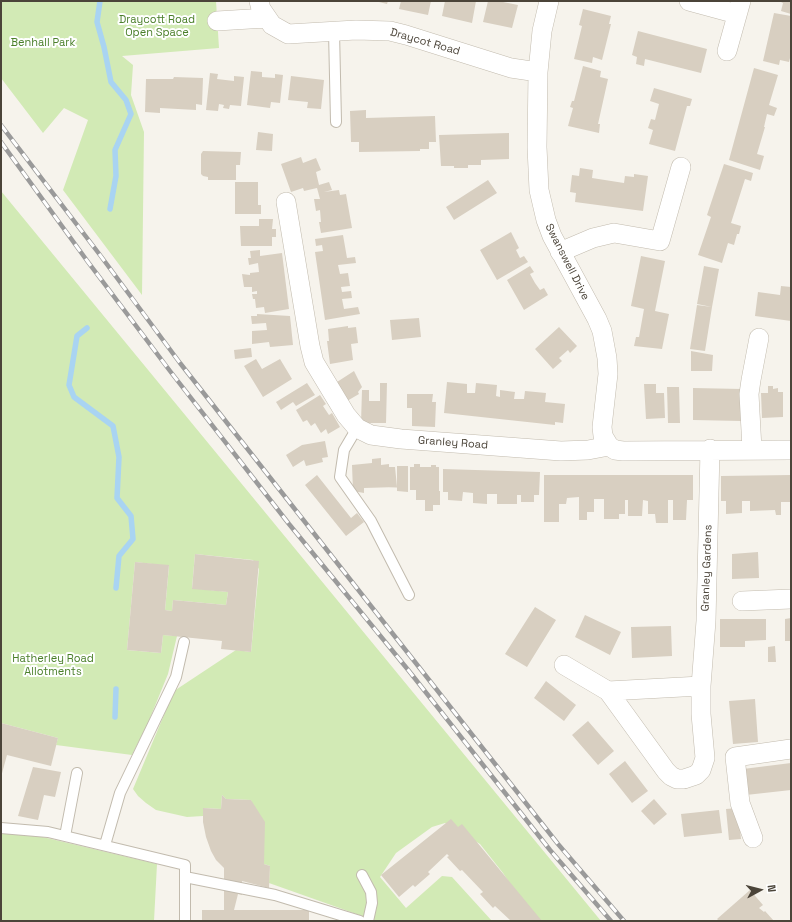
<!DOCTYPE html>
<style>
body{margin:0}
#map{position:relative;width:792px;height:922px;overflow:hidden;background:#f6f3ec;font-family:"Space Grotesk",sans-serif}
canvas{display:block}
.frame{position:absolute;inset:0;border:2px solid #4b4439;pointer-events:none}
.north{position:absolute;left:740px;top:870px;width:40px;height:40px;-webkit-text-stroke:3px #fff;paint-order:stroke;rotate:83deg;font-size:11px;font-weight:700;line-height:16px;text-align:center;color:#4b4439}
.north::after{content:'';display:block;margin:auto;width:14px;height:18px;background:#4b4439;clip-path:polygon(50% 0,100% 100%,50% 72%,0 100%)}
</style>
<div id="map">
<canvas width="792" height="922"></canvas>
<div class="frame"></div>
<div class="north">N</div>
</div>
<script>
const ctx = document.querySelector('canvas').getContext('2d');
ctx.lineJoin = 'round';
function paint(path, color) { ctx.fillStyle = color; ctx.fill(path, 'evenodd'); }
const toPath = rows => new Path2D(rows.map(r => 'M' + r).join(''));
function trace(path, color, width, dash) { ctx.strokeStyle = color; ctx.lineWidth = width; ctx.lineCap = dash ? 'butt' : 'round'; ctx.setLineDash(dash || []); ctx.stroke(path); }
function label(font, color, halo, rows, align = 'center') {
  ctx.font = font + ' "Space Grotesk",sans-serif'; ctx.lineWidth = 4; ctx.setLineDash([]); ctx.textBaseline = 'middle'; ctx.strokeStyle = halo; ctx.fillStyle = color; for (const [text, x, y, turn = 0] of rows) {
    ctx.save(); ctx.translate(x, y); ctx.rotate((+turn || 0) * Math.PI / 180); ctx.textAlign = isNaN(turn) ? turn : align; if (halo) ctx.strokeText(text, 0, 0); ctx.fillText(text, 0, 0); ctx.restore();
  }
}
paint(toPath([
 [1,1,216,1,219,48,122,56,133,65,131,95,144,132,142,295,63,190,88,120,64,108,43,133,1,78],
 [1,191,601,921,534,921,503,873,480,844,445,823,432,827,396,853,380,877,406,908,442,876,452,877,492,921,376,921,269,883,270,866,264,864,251,800,226,799,222,795,221,809,203,808,203,816,187,817,156,810,146,803,138,796,133,789,174,691,236,650,251,652,259,569,253,560,195,554,192,588,228,592,226,605,173,600,172,611,165,610,169,566,135,562,127,650,161,653,163,635,177,636,168,674,148,723,132,755,56,745,58,738,1,723],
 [1,833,30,834,157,864,154,921,1,921]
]), '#d2eab5');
trace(toPath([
 [100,1,97,22,104,47,111,82,126,100,131,114,115,150,116,176,110,209],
 [87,328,77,336,69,385,74,397,113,426,119,457,117,498,131,516,133,539,119,556,116,588],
 [115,717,116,689]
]), '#a9d4f2', 5.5);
paint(toPath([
 [375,1,388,1,387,4],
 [401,1,431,1,428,15,399,9],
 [445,1,476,1,472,23,442,16],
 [488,1,504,1,503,2,518,5,512,28,483,22],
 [779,1,791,1,791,14,781,11,783,3],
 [583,9,611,16,609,24,611,24,602,60,593,57,592,63,574,59,582,26,579,25],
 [774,13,791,16,791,54,789,62,780,60,779,65,763,61],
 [638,31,707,49,701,73,645,59,644,66,636,64,637,57,632,55],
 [583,66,601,71,600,77,608,79,598,124,600,124,599,133,568,126,573,108,570,107,572,101,574,101],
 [754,68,778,75,769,105,777,108,774,116,767,114,764,127,765,127,757,154,764,156,760,170,729,160],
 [251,71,262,72,262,77,275,78,275,74,283,75,280,103,271,102,270,108,247,105],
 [210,73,218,74,217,79,234,81,234,76,244,77,241,106,230,105,229,109,223,108,224,105,219,104,218,111,206,110],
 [291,76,324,80,321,109,307,108,308,102,288,100],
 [174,77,203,78,202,105,196,104,196,110,160,108,160,113,145,112,146,79,173,79],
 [654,88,692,99,690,106,687,106,675,151,649,144,653,130,648,128,651,119,655,120,659,104,650,101],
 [366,110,366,118,435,116,436,142,429,142,429,149,420,149,420,151,359,152,359,142,351,142,350,111],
 [258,132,273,134,272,151,256,150],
 [509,133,509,159,481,160,481,165,468,165,468,168,454,168,454,166,441,166,439,135],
 [203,151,241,152,240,165,236,165,236,180,208,180,208,177,203,176,201,174,201,154],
 [301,157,303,163,316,158,321,170,316,172,319,185,329,182,332,190,324,192,339,190,340,195,346,194,352,228,321,233,319,222,321,222,320,210,316,211,314,199,320,199,317,188,304,191,303,188,291,192,281,164],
 [724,164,753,173,751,181,745,179,731,223,741,226,739,234,737,234,734,245,728,243,722,263,698,255,711,217,707,215],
 [580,168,593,170,592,178,624,183,625,176,634,177,634,174,648,176,643,211,575,202,576,193,570,192,572,175,579,176],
 [488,180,497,193,454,220,446,207],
 [235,182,258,182,258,205,261,205,261,214,235,214],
 [259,219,273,219,272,229,276,229,276,237,272,237,272,246,241,246,240,226,259,226],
 [511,232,519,248,516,250,520,258,524,256,528,262,497,280,480,250],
 [343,235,347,258,355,257,356,263,338,265,340,274,348,273,350,286,341,287,342,292,351,291,352,298,342,299,344,309,358,307,360,314,325,320,315,252,323,251,322,245,316,246,315,239],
 [260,250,260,256,282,253,289,309,265,313,264,307,256,308,255,299,253,299,252,294,257,294,257,291,252,292,252,287,244,287,242,274,250,275,250,273,259,272,258,263,249,265,248,258,251,258,250,251],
 [641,256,665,261,655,311,669,314,662,349,634,346,636,337,639,337,644,309,631,306],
 [530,266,534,272,530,274,535,283,540,290,544,288,548,295,524,310,507,280],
 [704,266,719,269,712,307,697,304],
 [781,286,791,287,791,321,755,316,758,292,780,295],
 [697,305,712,307,705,351,690,349],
 [257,314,290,316,293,345,270,347,269,342,252,344,252,331,267,330,266,323,252,324,251,316,257,316],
 [419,318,421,337,392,340,390,320],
 [348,326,348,328,356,327,358,343,351,344,353,360,330,364,327,341,329,341,328,329],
 [559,327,577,346,570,353,568,350,559,358,562,361,553,369,535,349],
 [251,348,252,357,235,359,234,350],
 [691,351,713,355,712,371,691,371],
 [256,359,262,369,280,359,292,379,263,397,244,366],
 [354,371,362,387,358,392,359,394,347,401,337,382],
 [447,382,467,384,467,393,475,393,476,383,497,385,496,396,500,397,500,390,515,392,514,399,524,399,525,391,546,393,545,402,565,404,563,423,555,422,555,425,444,413],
 [307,383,315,395,296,406,293,402,281,410,276,402],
 [380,383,387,383,386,423,361,423,362,390,369,390,369,401,380,401],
 [644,384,656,384,656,393,664,393,665,418,646,419],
 [768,386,773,386,773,389,778,388,778,392,783,392,783,417,762,418,761,393,768,393],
 [667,387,679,387,680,423,668,423],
 [693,388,742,389,741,421,693,420],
 [407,394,433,394,432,402,436,402,435,427,412,426,412,408,407,408],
 [320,395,326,404,323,406,329,415,332,413,340,427,328,434,326,429,321,433,315,423,311,426,307,420,303,422,296,410],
 [325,441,328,457,322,458,323,462,306,466,304,460,293,467,286,455,302,445],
 [381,458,381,465,389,464,389,467,395,467,397,487,364,488,364,493,353,491,352,465,372,463,372,459],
 [414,464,420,464,420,467,431,467,431,465,436,465,436,467,439,467,439,491,440,491,440,505,433,505,433,511,425,511,425,500,416,500,416,490,410,490,410,467,414,467],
 [397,466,408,466,408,492,397,491],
 [443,469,540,472,539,495,534,495,534,502,521,502,521,495,517,495,517,504,497,504,497,494,487,494,487,504,473,503,473,493,463,492,462,501,448,500,448,492,443,492],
 [317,475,351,518,357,513,364,522,346,536,305,485],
 [544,475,693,475,693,500,687,500,686,520,673,520,673,500,668,500,668,523,656,523,655,514,648,514,648,501,643,500,642,516,628,516,628,500,625,500,625,514,619,514,619,519,604,519,604,499,594,499,594,512,587,512,587,520,579,520,579,497,567,498,566,504,559,504,559,522,544,522],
 [791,475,791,502,781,502,781,515,776,515,775,510,750,511,750,501,742,501,742,513,726,514,726,501,721,501,721,476],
 [758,552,759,578,732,579,732,554],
 [195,554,259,561,251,652,221,649,222,641,163,635,161,653,127,650,135,562,169,565,165,610,172,611,173,600,226,605,228,592,192,589],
 [535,607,556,620,527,667,505,654],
 [585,615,621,632,610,655,575,637],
 [791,618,791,641,785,641,785,619],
 [720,619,766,619,766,640,745,641,745,647,720,647],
 [671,626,672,656,632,658,631,627],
 [775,646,776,662,768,662,768,647],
 [546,681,576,705,564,721,534,698],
 [755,699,758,742,733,744,729,701],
 [588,721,614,751,598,765,572,735],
 [1,723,58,738,51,766,7,755,1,777],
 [625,761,648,791,632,803,609,774],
 [791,763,791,790,746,795,743,769],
 [33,767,61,772,55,797,44,795,38,820,18,816],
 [222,795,226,799,251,800,265,822,264,864,270,866,269,888,242,881,242,895,238,894,234,910,309,910,309,921,202,921,202,910,224,910,224,868,216,860,211,851,206,837,203,822,203,808,221,809],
 [654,799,667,814,654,825,641,811],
 [738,808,741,839,729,840,726,809],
 [719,810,722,833,684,837,681,814],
 [451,819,458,827,462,824,542,921,511,921,495,906,493,908,480,894,483,892,462,870,460,871,447,857,449,856,447,854,428,872,430,874,415,887,413,885,399,897,381,875],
 [750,890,763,905,759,908,764,912,765,911,774,921,719,921,717,919]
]), '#d8cfc1');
const lane = toPath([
 [334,31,336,122],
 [357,428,344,450,340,477,371,521,409,595],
 [1,828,48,832,185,865,185,921],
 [65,836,77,773],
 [105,845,120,793,176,677,184,642],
 [362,875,371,892,372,903,368,921],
 [185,877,275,895,360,921]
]);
const street = toPath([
 [259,1,261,9,272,25,288,34,356,30,390,31,406,35,511,68,538,72],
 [549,1,542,31,538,72,537,147,539,190,546,220,552,236,597,319,602,331,607,358,608,374,602,427,603,436,609,446,615,450,623,451,791,450],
 [689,1,737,14],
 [217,21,266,18],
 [727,51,741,1],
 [286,202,310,346,314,362,346,415,357,428,371,435,401,439,561,451,588,450,609,446],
 [560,252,593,238,614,233,660,241,681,167],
 [752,449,749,394,751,380,759,338],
 [742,601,791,599],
 [564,665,608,691,666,771,671,776,677,779,684,779,696,775,701,770,705,758,701,714,701,686,706,621,710,449],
 [608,691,701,686],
 [753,838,740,803,735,757,791,749]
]);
trace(lane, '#c2bbae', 12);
trace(street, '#c2bbae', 20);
trace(lane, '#fff', 10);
trace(street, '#fff', 19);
const rail = toPath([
 [1,125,100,255,180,363,558,844,624,921],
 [1,142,88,262,170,371,289,524,409,671,550,850,611,921]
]);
trace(rail, '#9a9a9a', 4.5);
trace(rail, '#fff', 3, [9]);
label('11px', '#4a7f2a', '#fff', [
 ["Draycott Road",157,20],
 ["Open Space",157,33],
 ["Benhall Park",43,43],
 ["Hatherley Road",53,659],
 ["Allotments",53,672]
]);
label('11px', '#4b4439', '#fff', [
 ["Draycot Road",425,42,16],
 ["Swanswell Drive",567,262,63],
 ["Granley Road",453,443,4],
 ["Granley Gardens",707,568,-88]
]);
</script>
